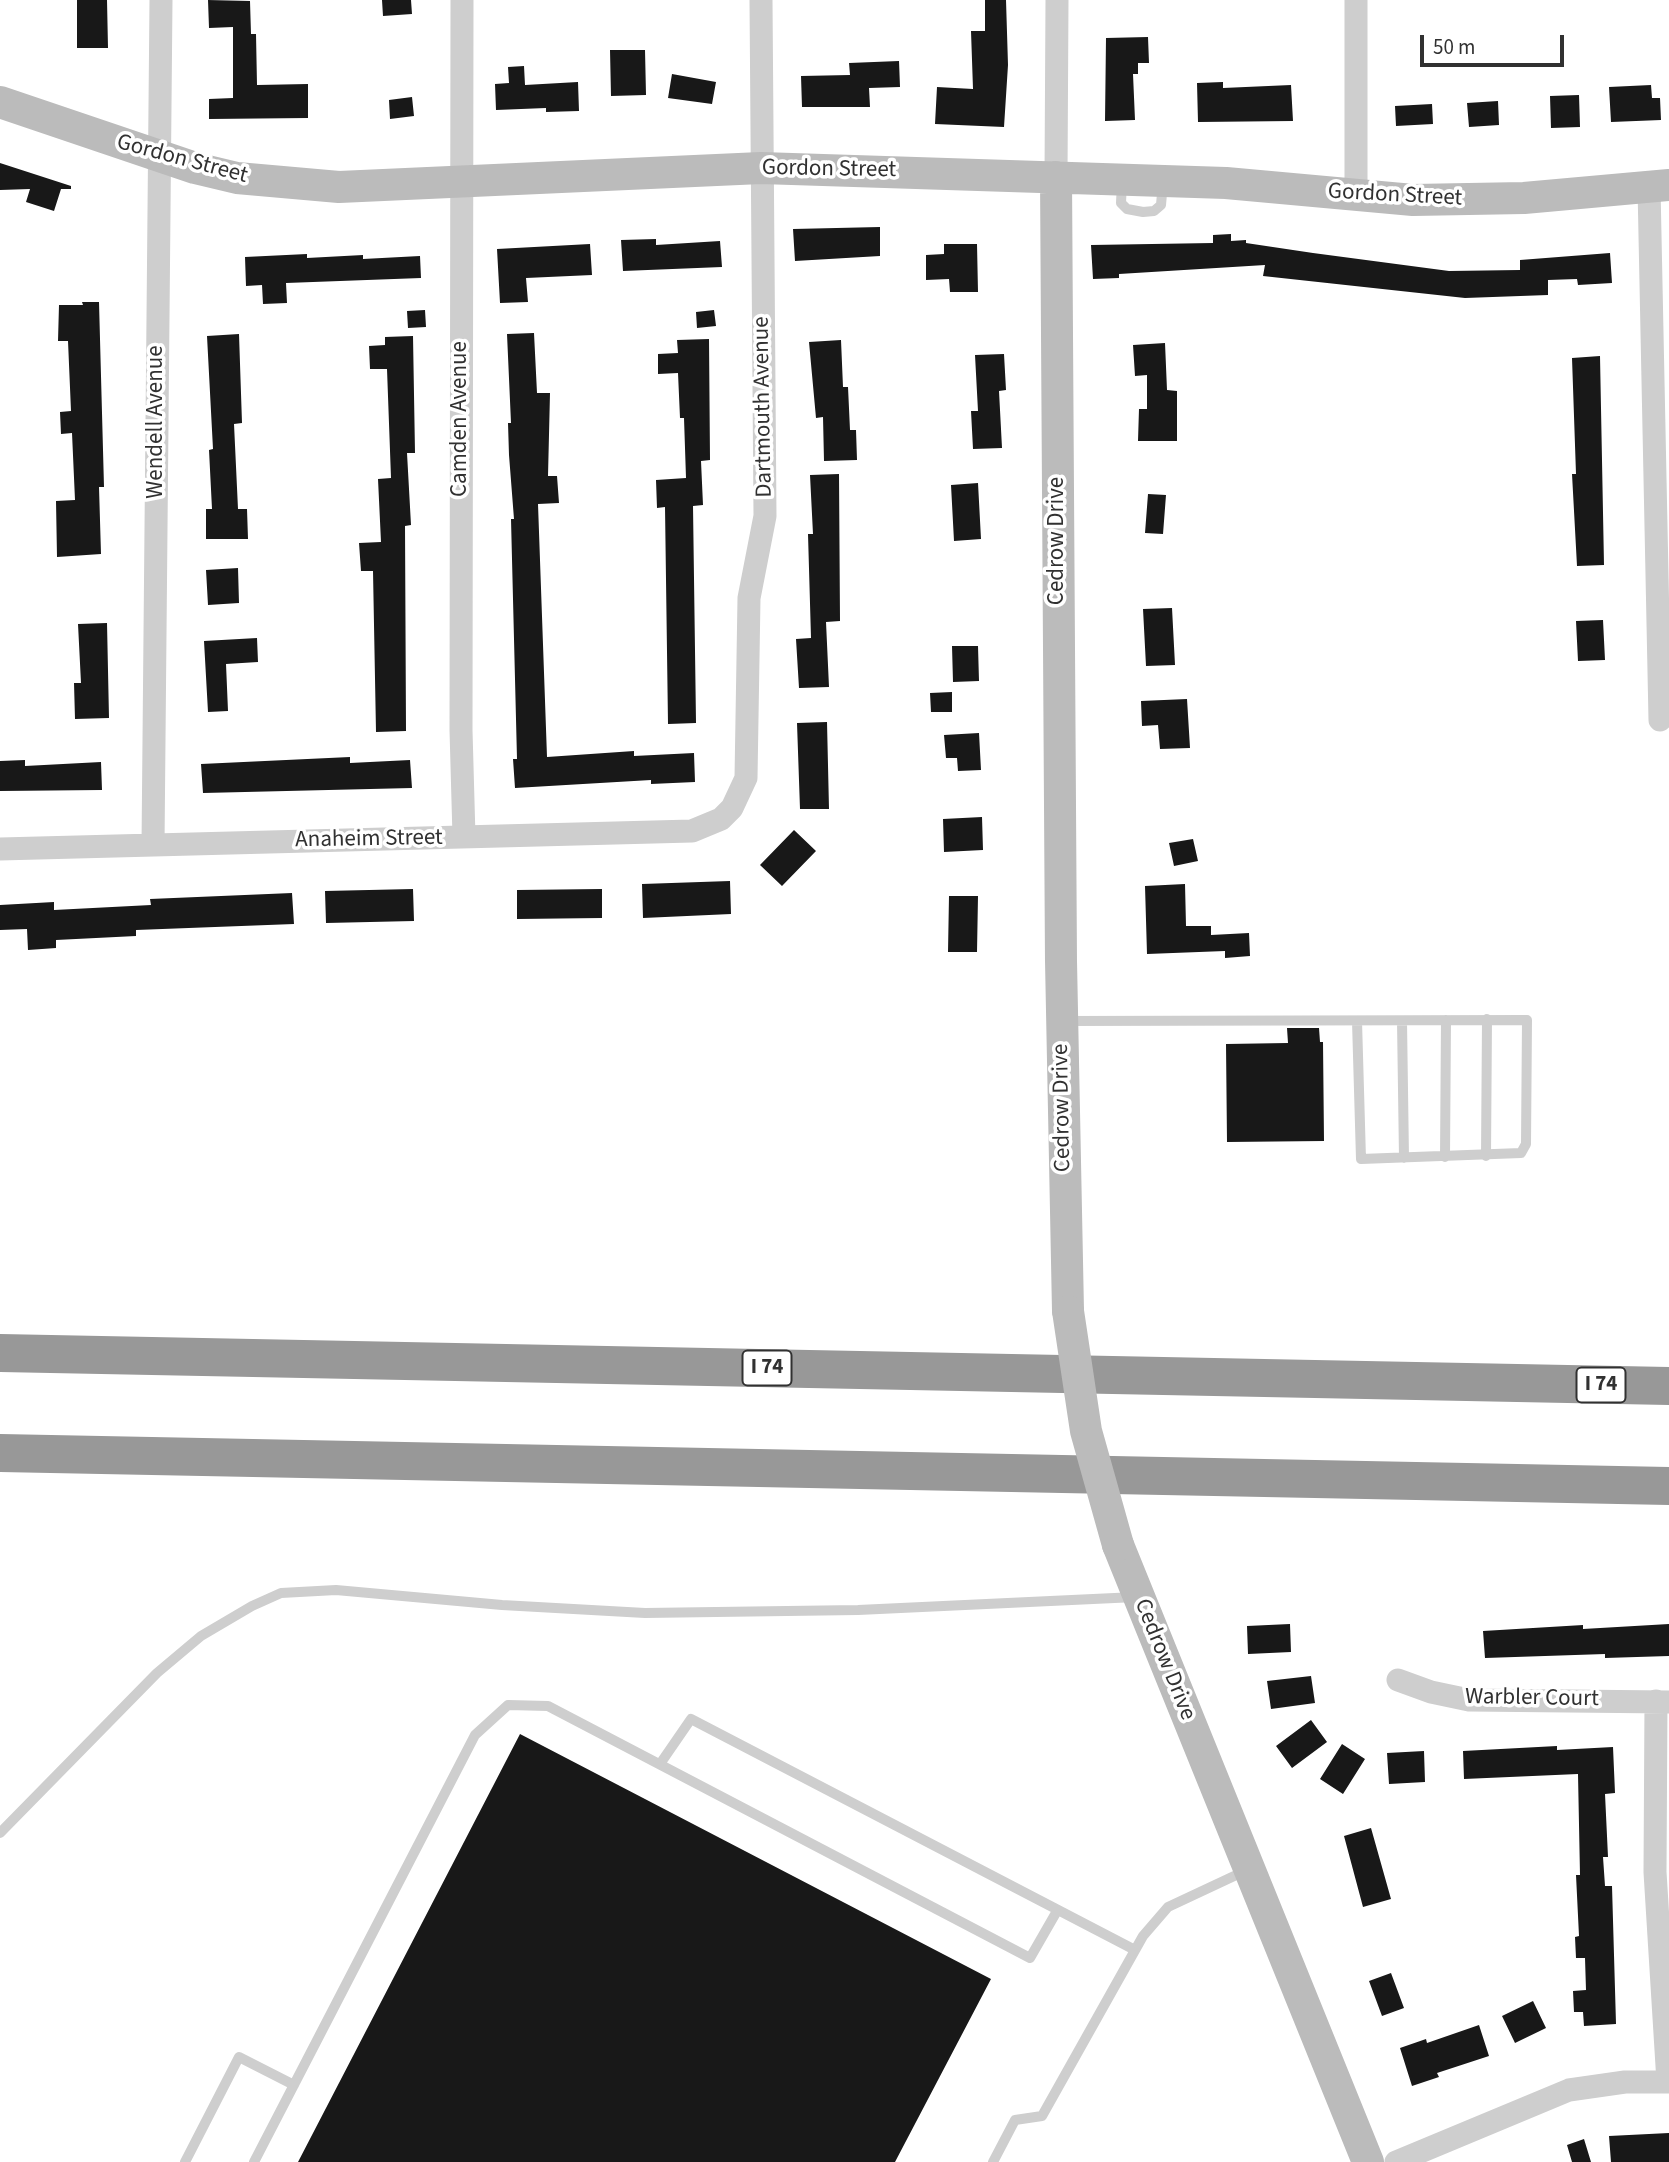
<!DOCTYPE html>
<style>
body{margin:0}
#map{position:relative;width:1669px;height:2162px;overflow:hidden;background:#fff;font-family:"Source Sans 3",sans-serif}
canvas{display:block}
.scale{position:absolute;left:1420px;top:35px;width:144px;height:32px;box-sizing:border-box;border:4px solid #313131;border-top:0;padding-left:9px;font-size:21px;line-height:24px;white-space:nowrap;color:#313131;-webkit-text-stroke:5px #fff;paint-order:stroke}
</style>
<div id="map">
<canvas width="1669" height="2162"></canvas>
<div class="scale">50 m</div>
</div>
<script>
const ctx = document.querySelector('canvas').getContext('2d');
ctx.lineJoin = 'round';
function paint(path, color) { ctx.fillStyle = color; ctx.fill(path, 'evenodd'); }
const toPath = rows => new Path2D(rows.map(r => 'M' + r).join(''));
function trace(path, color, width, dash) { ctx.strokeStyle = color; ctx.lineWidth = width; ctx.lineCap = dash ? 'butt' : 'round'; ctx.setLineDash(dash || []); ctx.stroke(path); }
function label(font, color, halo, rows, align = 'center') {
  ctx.font = font + ' "Source Sans 3",sans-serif'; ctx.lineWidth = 7; ctx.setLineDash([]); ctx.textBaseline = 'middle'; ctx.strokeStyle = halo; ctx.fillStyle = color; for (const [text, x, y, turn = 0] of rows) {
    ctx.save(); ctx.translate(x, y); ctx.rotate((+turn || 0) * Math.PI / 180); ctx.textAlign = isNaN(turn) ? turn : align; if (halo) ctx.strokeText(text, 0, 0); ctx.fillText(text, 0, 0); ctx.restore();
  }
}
paint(toPath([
 [77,0,107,0,108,48,77,48],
 [208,0,250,1,251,34,256,34,257,85,308,84,308,118,209,119,209,99,233,98,233,27,209,28],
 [382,0,411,0,412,14,383,16],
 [985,0,1006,0,1008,65,1004,127,935,124,937,87,973,89,971,31,985,31],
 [1148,37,1149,63,1138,63,1138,74,1133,74,1135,120,1105,121,1106,38],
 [610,50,645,50,646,95,611,96],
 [899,61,900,87,869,88,870,107,802,107,801,76,850,75,849,63],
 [524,66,525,85,578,82,579,111,546,112,546,108,496,110,495,84,509,83,508,67],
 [672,74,716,82,712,104,668,98],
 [1223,82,1223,88,1291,85,1293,121,1198,122,1197,83],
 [1651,85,1652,98,1660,98,1661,120,1611,122,1609,87],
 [1579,95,1580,127,1551,128,1550,96],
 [412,97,414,116,390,119,389,100],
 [1498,101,1499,125,1469,127,1467,103],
 [1432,104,1433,124,1396,126,1395,106],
 [0,163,71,186,71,189,61,189,54,211,26,202,30,189,0,190],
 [880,227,880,256,795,261,793,229],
 [1231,234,1231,241,1246,240,1246,243,1313,253,1449,271,1520,270,1520,260,1610,253,1612,283,1578,285,1577,279,1548,280,1548,295,1465,298,1263,276,1265,265,1119,274,1119,278,1093,279,1091,245,1213,243,1213,235],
 [656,239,656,245,720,241,722,267,623,271,621,240],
 [590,244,592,275,526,278,528,302,500,303,497,249],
 [944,244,977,244,978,292,950,292,949,279,926,280,926,255,944,254],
 [307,254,307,258,363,255,363,259,420,256,421,278,286,283,287,303,263,304,262,285,246,286,245,257],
 [82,302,99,302,104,487,99,487,101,554,57,557,56,501,75,500,72,433,61,434,60,412,71,411,68,341,58,341,59,305,83,305],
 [425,310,426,327,408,328,407,311],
 [714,310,716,326,697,328,696,312],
 [534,333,537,393,550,393,548,476,557,476,559,503,538,504,547,757,634,751,634,756,694,753,695,782,651,784,651,780,515,788,513,759,517,759,511,519,514,519,509,455,508,423,511,423,507,334],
 [239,334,242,423,234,424,238,509,247,509,248,539,206,539,206,509,212,509,209,450,213,449,207,336],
 [413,336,415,453,407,453,411,525,405,526,406,731,376,732,373,571,361,571,359,543,381,542,378,479,391,478,387,369,370,369,369,346,385,345,385,337],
 [709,339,710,460,701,461,703,505,693,506,696,723,668,724,665,507,657,508,656,480,686,478,684,418,680,418,678,373,658,374,658,354,678,353,677,340],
 [841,340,843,387,848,387,850,430,856,430,857,460,824,461,823,417,816,418,809,342],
 [1165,343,1167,390,1177,391,1177,441,1138,441,1139,409,1147,409,1147,375,1135,376,1133,345],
 [1004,354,1006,390,999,391,1002,448,973,449,971,411,978,411,975,355],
 [1600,356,1604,565,1577,566,1572,474,1576,474,1572,358],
 [839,474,840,621,826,622,829,687,799,688,796,639,811,638,808,534,813,534,810,475],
 [978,483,981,539,954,541,951,485],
 [1148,494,1166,495,1163,534,1145,533],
 [238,568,239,603,208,605,206,570],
 [1172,608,1175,665,1146,666,1143,609],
 [1603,620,1605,660,1578,661,1576,621],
 [107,623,109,718,75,719,74,683,81,683,78,624],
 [257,638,258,662,226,664,228,711,208,712,204,641],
 [952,646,978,646,979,681,953,682],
 [952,692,952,712,931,712,930,693],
 [1187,699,1190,748,1160,749,1158,725,1142,726,1141,701],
 [827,722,829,809,800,809,797,723],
 [979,733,981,770,958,771,957,758,946,758,944,735],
 [350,757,350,763,410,760,412,788,203,793,201,764],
 [25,760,25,766,101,762,102,790,0,791,0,761],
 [982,817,983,850,944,852,943,819],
 [794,830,816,851,782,886,760,865],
 [1193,839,1198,861,1174,866,1169,843],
 [730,881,731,914,643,918,642,884],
 [1185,884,1186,926,1211,926,1211,935,1249,933,1250,956,1225,958,1225,951,1147,954,1145,886],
 [413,889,414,921,326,923,325,891],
 [602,889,602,918,517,919,517,890],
 [292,893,294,924,136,930,136,936,56,940,56,948,28,950,27,929,0,930,0,905,54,902,54,910,151,905,150,899],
 [949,896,978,896,977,952,948,952],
 [1287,1028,1319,1028,1320,1042,1323,1042,1324,1141,1227,1142,1226,1044,1288,1043],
 [1290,1624,1291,1652,1248,1654,1247,1626],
 [1669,1624,1669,1656,1605,1658,1605,1654,1485,1658,1483,1631,1583,1625,1583,1629],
 [1311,1676,1315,1703,1271,1709,1267,1681],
 [1311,1720,1327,1742,1292,1768,1276,1746],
 [520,1734,991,1979,895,2162,298,2162],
 [1342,1744,1365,1759,1343,1794,1320,1779],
 [1557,1746,1557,1750,1613,1747,1615,1793,1605,1794,1608,1857,1603,1857,1605,1886,1612,1886,1616,2024,1584,2026,1583,2012,1574,2012,1573,1991,1586,1990,1585,1958,1576,1958,1575,1937,1579,1936,1576,1875,1580,1875,1578,1774,1464,1779,1463,1751],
 [1424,1751,1425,1782,1389,1784,1387,1753],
 [1371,1828,1391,1899,1363,1907,1344,1836],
 [1391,1973,1404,2008,1382,2016,1369,1981],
 [1533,2001,1546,2028,1515,2043,1502,2016],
 [1479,2025,1489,2056,1437,2073,1439,2077,1412,2086,1400,2048,1426,2039,1427,2043],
 [1669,2133,1669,2162,1611,2162,1609,2136],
 [1584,2139,1591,2162,1572,2162,1567,2145]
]), '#181818');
trace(toPath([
 [1122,182,1121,203,1127,209,1143,212,1154,211,1161,205,1163,182],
 [1064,1021,1527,1020,1526,1144,1521,1153,1361,1159,1357,1021],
 [1402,1021,1404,1158],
 [1486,1156,1487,1019],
 [1445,1157,1446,1020],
 [660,1764,691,1719,1135,1950],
 [0,1833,157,1673,201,1636,252,1606,281,1593,336,1590,502,1605,645,1613,858,1610,1136,1597],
 [185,2162,239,2057,294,2085],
 [254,2162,475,1735,508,1705,548,1706,1030,1958,1057,1911],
 [993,2162,1015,2120,1042,2116,1143,1936,1168,1907,1247,1870]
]), '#cecece', 10);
trace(toPath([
 [462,0,461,730,464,837],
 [1056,177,1057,0],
 [1649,187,1660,720],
 [1356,196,1356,0],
 [153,845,161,0],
 [0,849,692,831,721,819,732,808,746,778,749,598,765,516,761,0],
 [1398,1680,1431,1692,1469,1700,1668,1702],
 [1656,1701,1655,1872,1668,2082],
 [1396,2162,1569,2090,1625,2082,1669,2082]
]), '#cecece', 23);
trace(toPath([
 [0,102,195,168,237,178,339,187,761,168,1226,183,1413,200,1524,198,1669,185],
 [1056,177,1061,961,1068,1311],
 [1118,1545,1368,2162]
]), '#bbb', 32);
trace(toPath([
 [0,1353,1669,1386],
 [0,1453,1669,1486]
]), '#989898', 38);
trace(toPath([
 [1068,1311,1086,1431,1118,1545]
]), '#bbb', 32);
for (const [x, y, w] of [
 [767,1368,49],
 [1601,1385,49]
]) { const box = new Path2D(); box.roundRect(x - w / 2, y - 17.5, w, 35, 5); ctx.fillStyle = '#fff'; ctx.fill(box); trace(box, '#313131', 2); }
label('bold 21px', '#313131', null, [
 ["I 74",767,1368],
 ["I 74",1601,1385]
]);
label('23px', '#313131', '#fff', [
 ["Gordon Street",182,160,15],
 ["Gordon Street",829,170,1],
 ["Gordon Street",1395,196,3],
 ["Dartmouth Avenue",764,407,-91],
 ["Camden Avenue",461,419,-90],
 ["Wendell Avenue",157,422,-90],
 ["Cedrow Drive",1058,541,-90],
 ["Anaheim Street",369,840,-1],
 ["Cedrow Drive",1063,1108,-91],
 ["Cedrow Drive",1164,1660,68],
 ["Warbler Court",1532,1699,1]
]);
</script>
